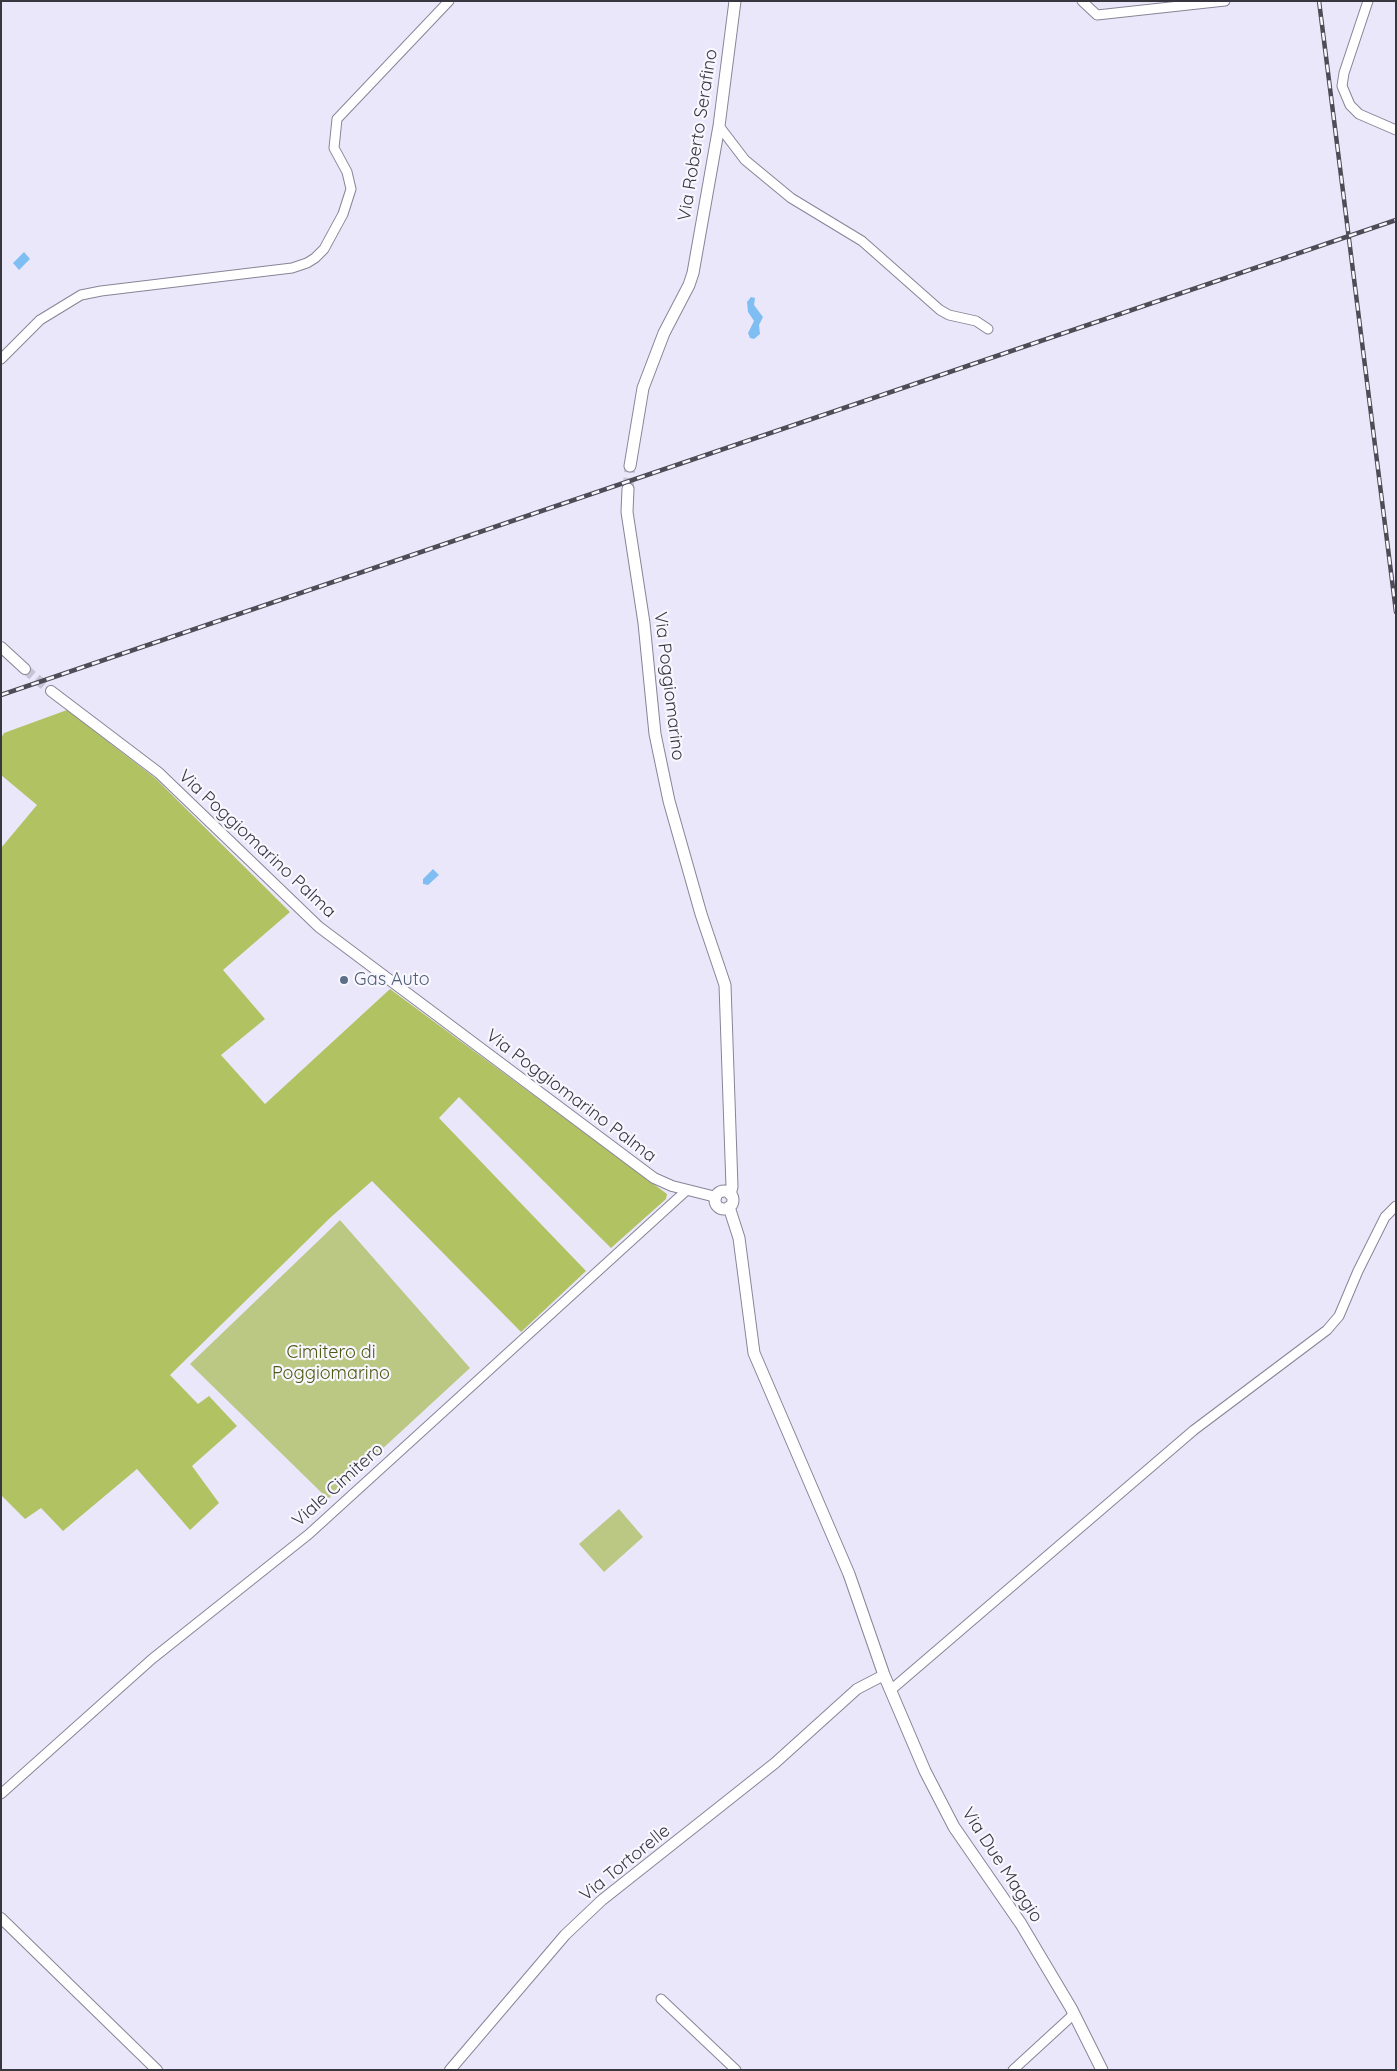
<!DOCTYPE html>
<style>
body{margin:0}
#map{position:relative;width:1397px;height:2071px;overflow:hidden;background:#ebe7fb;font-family:Quicksand,sans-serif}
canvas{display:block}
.frame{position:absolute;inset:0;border:2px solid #38363e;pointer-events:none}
</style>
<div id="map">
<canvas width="1397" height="2071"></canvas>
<div class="frame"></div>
</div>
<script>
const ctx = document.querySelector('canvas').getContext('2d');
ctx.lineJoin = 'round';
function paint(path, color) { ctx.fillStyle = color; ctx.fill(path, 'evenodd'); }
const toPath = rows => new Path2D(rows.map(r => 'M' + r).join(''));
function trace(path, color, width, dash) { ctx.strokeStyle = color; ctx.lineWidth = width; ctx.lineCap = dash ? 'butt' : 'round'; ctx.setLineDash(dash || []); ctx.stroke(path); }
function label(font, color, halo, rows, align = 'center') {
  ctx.font = font + ' Quicksand,sans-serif'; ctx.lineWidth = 4.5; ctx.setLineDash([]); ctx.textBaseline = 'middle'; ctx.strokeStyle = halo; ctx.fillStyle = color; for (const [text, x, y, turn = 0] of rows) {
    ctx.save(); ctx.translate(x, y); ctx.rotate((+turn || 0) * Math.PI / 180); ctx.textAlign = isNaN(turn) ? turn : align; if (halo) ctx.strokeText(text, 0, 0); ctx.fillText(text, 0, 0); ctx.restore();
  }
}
paint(toPath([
 [340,1220,470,1368,328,1499,190,1364],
 [619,1509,643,1537,604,1572,579,1544]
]), '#bac884');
paint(toPath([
 [67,710,155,778,290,912,223,970,265,1019,221,1055,265,1104,390,989,667,1194,666,1199,611,1248,459,1097,439,1118,586,1271,521,1332,372,1181,331,1217,170,1375,198,1404,209,1396,237,1426,192,1466,219,1503,190,1530,137,1469,63,1531,41,1508,25,1519,1,1495,1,848,37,805,1,775,1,738,4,733]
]), '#b1c262');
paint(toPath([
 [24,252,30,259,19,270,13,263],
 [751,297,755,298,754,305,763,317,759,325,760,334,754,339,750,338,748,333,754,321,748,312,747,302],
 [433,869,439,875,428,885,423,884,423,879]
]), '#7fbef2');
trace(toPath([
 [25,669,51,691]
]), '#c7c4d5', 10, [10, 5]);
trace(toPath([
 [628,489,630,466]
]), '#c7c4d5', 11, [11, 5.5]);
const minor = toPath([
 [1082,1,1097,15,1225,1],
 [1368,1,1344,73,1342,86,1350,105,1359,114,1396,130],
 [719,126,745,160,791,198,862,241,940,310,949,315,976,321,988,329],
 [1,359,40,320,81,295,101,291,292,268,307,263,315,258,324,249,343,214,351,189,347,172,334,148,337,119,449,1],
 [892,1689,1194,1430,1327,1330,1339,1316,1358,1271,1385,1217,1396,1206],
 [1,1794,152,1659,309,1534,687,1190],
 [661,1999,736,2070],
 [1013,2070,1074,2014]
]);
const tertiary = toPath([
 [1,647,25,669],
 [51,691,159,773,319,927,654,1178,672,1186,716,1197],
 [1,1918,157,2070],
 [450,2070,565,1935,602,1900,775,1763,857,1689,884,1675]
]);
const secondary = toPath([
 [630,466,643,388,664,333,689,285,693,273,719,126,735,1],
 [628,489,627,512,644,623,655,734,669,801,701,914,725,985,732,1187,730,1194],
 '715 1200a9 9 0 1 1 18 0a9 9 0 1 1-18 0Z',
 [729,1207,739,1238,754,1353,849,1574,884,1675,925,1771,954,1827,1021,1924,1071,2008,1102,2070]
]);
trace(minor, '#888496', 11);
trace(tertiary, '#888496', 12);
trace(secondary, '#888496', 13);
trace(minor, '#fff', 9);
trace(tertiary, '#fff', 10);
trace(secondary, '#fff', 11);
const rail = toPath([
 [1319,1,1396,612],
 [1,695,1396,220]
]);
trace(rail, '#4e4c56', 4.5);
trace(rail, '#f8f6fe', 2.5, [8]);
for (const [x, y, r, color] of [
 [344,980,5,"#5c6f8a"]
]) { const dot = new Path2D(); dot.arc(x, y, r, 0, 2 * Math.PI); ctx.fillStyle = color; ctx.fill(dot); trace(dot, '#f8f6fe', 2); }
label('18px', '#38363e', '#f8f6fe', [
 ["Via Roberto Serafino",698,135,-81],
 ["Via Poggiomarino",669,686,83],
 ["Via Poggiomarino Palma",257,844,43],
 ["Via Poggiomarino Palma",571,1096,37],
 ["Viale Cimitero",338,1485,-42],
 ["Via Tortorelle",625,1863,-39],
 ["Via Due Maggio",1002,1865,57]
]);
label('18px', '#4e5e75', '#f8f6fe', [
 ["Gas Auto",354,980]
], 'left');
label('18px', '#4e5912', '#f8f6fe', [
 ["Cimitero di",331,1353],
 ["Poggiomarino",331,1374]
]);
</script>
